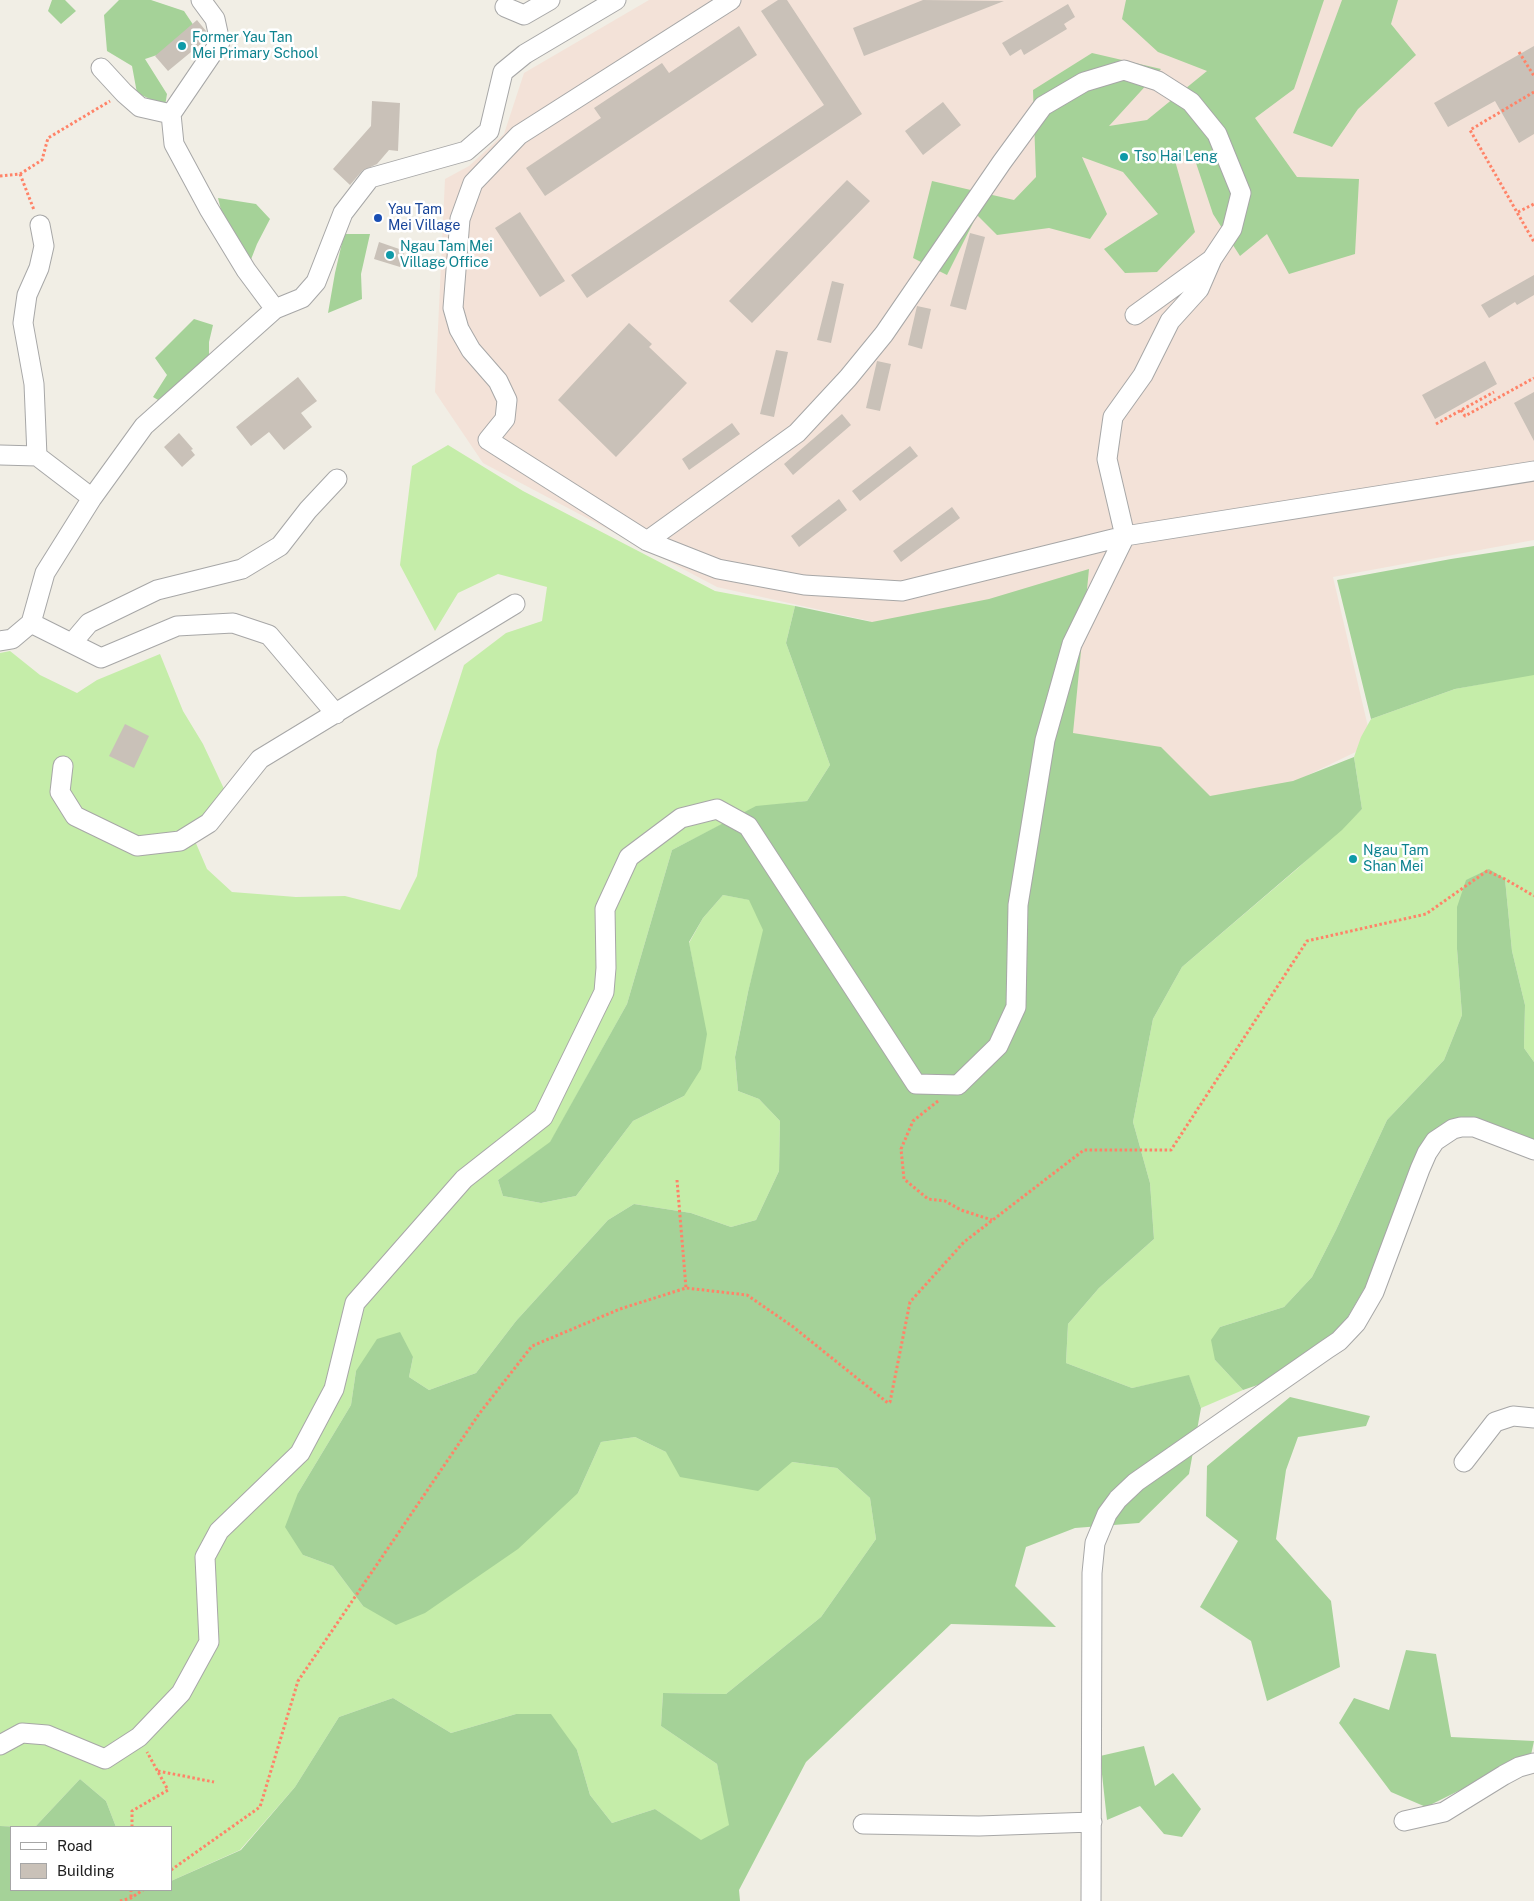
<!DOCTYPE html>
<style>
body{margin:0}
#map{position:relative;width:1534px;height:1901px;overflow:hidden;background:#f1eee5;font-family:"Public Sans",sans-serif}
canvas{display:block}
.legend{position:absolute;left:10px;top:1826px;width:162px;height:65px;box-sizing:border-box;background:#fff;border:1px solid #a6a6a6;margin:0;padding:6px 9px;list-style:none;font-size:15px;color:#202020}
.legend li{display:flex;align-items:center;gap:10px;height:25px}
.legend b{width:25px;border:1px solid #a6a6a6}
</style>
<div id="map">
<canvas width="1534" height="1901"></canvas>
<ul class="legend">
<li><b style="height:6px;background:#fff"></b>Road</li>
<li><b style="height:14px;background:#c9c1b8"></b>Building</li>
</ul>
</div>
<script>
const ctx = document.querySelector('canvas').getContext('2d');
ctx.lineJoin = 'round';
function paint(path, color) { ctx.fillStyle = color; ctx.fill(path, 'evenodd'); }
const toPath = rows => new Path2D(rows.map(r => 'M' + r).join(''));
function trace(path, color, width, dash) { ctx.strokeStyle = color; ctx.lineWidth = width; ctx.lineCap = dash ? 'butt' : 'round'; ctx.setLineDash(dash || []); ctx.stroke(path); }
function label(font, color, halo, rows, align = 'center') {
  ctx.font = font + ' "Public Sans",sans-serif'; ctx.lineWidth = 5; ctx.setLineDash([]); ctx.textBaseline = 'middle'; ctx.strokeStyle = halo; ctx.fillStyle = color; for (const [text, x, y, turn = 0] of rows) {
    ctx.save(); ctx.translate(x, y); ctx.rotate((+turn || 0) * Math.PI / 180); ctx.textAlign = isNaN(turn) ? turn : align; if (halo) ctx.strokeText(text, 0, 0); ctx.fillText(text, 0, 0); ctx.restore();
  }
}
paint(toPath([
 [649,0,1534,0,1534,540,1333,577,1372,744,1045,903,948,924,870,621,717,587,483,463,435,392,445,179,469,166,504,134,524,73]
]), '#f3e2d8');
paint(toPath([
 [448,445,523,491,715,591,795,606,786,643,830,765,807,801,756,807,672,850,627,1004,550,1143,498,1180,503,1196,541,1203,576,1196,633,1121,684,1096,696,979,689,943,703,918,723,895,750,900,764,930,748,992,735,1057,738,1091,759,1099,780,1121,779,1171,756,1220,731,1227,691,1213,634,1204,608,1220,516,1321,476,1373,429,1390,409,1377,413,1357,356,1371,351,1405,298,1493,303,1555,333,1566,363,1606,578,1493,601,1442,635,1437,666,1452,792,1462,837,1468,870,1498,876,1539,821,1617,726,1694,663,1693,661,1726,717,1764,730,1825,701,1841,655,1809,612,1823,590,1795,577,1750,516,1714,451,1733,393,1698,339,1717,295,1787,240,1850,171,1881,171,1827,116,1827,106,1801,80,1779,35,1827,0,1826,0,653,10,651,40,675,77,693,97,680,160,654,183,711,203,744,225,791,195,841,207,869,232,892,296,897,345,896,400,910,417,876,437,750,464,665,506,633,542,621,547,587,498,574,458,593,435,631,400,565,412,466],
 [1534,674,1534,1062,1524,1048,1525,1005,1512,951,1505,879,1457,949,1462,1015,1444,1060,1387,1120,1336,1230,1312,1277,1284,1307,1220,1327,1215,1360,1243,1390,1201,1408,1189,1376,1132,1388,1066,1363,1068,1324,1099,1288,1154,1239,1150,1183,1133,1122,1153,1019,1182,967,1297,869,1362,809,1354,757,1361,737,1371,719,1455,689]
]), '#c5eda9');
paint(toPath([
 [52,0,65,0,76,11,61,24,48,11],
 [119,0,151,0,184,11,194,26,175,49,145,59,167,94,165,106,137,93,132,66,107,51,104,15],
 [1126,0,1324,0,1294,89,1255,118,1297,177,1359,179,1355,254,1289,274,1267,234,1240,256,1213,214,1193,154,1174,157,1195,232,1157,272,1125,273,1104,249,1158,214,1123,172,1082,157,1107,214,1090,239,1049,228,997,235,977,215,947,275,913,258,932,181,1014,200,1036,177,1033,90,1092,53,1161,69,1109,126,1147,120,1207,71,1158,52,1122,19],
 [1342,0,1398,0,1391,24,1416,55,1358,109,1332,147,1293,133],
 [218,198,256,204,270,219,257,244,250,262,233,258],
 [344,234,370,234,361,274,362,299,328,313,335,273],
 [194,319,213,325,209,342,209,356,172,408,153,397,167,375,155,358],
 [1534,546,1534,675,1455,689,1371,719,1337,580,1451,559],
 [1089,569,1073,733,1161,747,1210,796,1293,781,1354,757,1362,809,1342,830,1182,967,1153,1019,1133,1122,1150,1183,1154,1239,1099,1288,1068,1324,1066,1363,1132,1388,1189,1375,1201,1408,1189,1474,1139,1523,1075,1528,1026,1547,1015,1586,1056,1627,951,1624,806,1762,739,1890,740,1901,0,1901,0,1826,25,1827,11,1827,11,1890,171,1890,171,1881,241,1850,295,1787,339,1717,393,1698,451,1733,516,1714,551,1714,577,1750,590,1795,612,1823,655,1809,701,1840,729,1825,717,1764,661,1726,663,1693,726,1694,821,1617,876,1539,870,1498,837,1468,792,1462,758,1491,680,1477,666,1452,635,1437,601,1442,578,1493,518,1549,425,1613,396,1625,363,1606,333,1566,303,1555,285,1527,298,1493,351,1405,356,1371,377,1339,400,1332,413,1357,409,1377,429,1390,476,1373,516,1321,608,1220,634,1204,691,1213,731,1227,756,1220,779,1171,780,1121,759,1099,738,1091,735,1057,748,992,763,930,749,900,723,895,703,918,689,942,707,1034,701,1069,684,1096,633,1121,576,1196,541,1203,503,1196,498,1180,550,1142,627,1004,672,850,756,806,807,801,830,765,786,643,795,606,872,622,989,599],
 [1489,869,1505,879,1512,951,1525,1005,1524,1048,1534,1062,1534,1141,1479,1120,1425,1146,1373,1274,1339,1332,1284,1376,1243,1390,1215,1360,1211,1340,1220,1327,1284,1307,1312,1277,1336,1230,1387,1120,1444,1060,1462,1015,1457,949,1457,907,1466,880],
 [1290,1397,1370,1416,1366,1426,1298,1437,1286,1470,1276,1539,1331,1601,1340,1667,1267,1701,1251,1641,1200,1607,1238,1541,1206,1516,1207,1466],
 [1406,1650,1436,1654,1451,1737,1534,1741,1531,1755,1426,1807,1391,1792,1339,1723,1354,1698,1389,1710],
 [1144,1746,1155,1786,1173,1773,1201,1809,1182,1837,1164,1834,1140,1806,1107,1820,1100,1756],
 [80,1779,106,1801,116,1827,35,1827]
]), '#a5d298');
paint(toPath([
 [778,0,787,0,862,114,587,298,571,275,824,105,761,11],
 [923,0,1004,1,864,56,853,28],
 [1068,4,1075,17,1064,24,1067,29,1024,55,1021,49,1010,56,1002,43],
 [197,20,206,31,208,38,168,71,155,56],
 [739,26,757,55,545,196,526,168,601,118,594,108,662,63,669,73],
 [1534,46,1534,134,1519,143,1495,101,1448,127,1434,103],
 [372,101,400,103,398,151,389,150,377,164,362,171,350,185,333,169,371,126],
 [943,102,961,125,923,155,905,131],
 [847,180,870,201,752,323,729,301],
 [520,212,565,281,540,297,495,228],
 [970,233,985,237,966,310,950,306],
 [379,242,405,251,400,267,374,259],
 [1534,275,1534,295,1517,305,1515,302,1489,318,1481,305],
 [832,281,844,284,831,343,817,340],
 [917,306,931,309,922,349,908,345],
 [629,323,652,344,649,347,687,383,616,457,558,400],
 [776,350,788,352,774,417,760,414],
 [877,361,891,364,880,411,866,408],
 [1485,361,1497,384,1435,419,1422,395],
 [298,377,317,401,301,413,312,427,284,450,269,432,251,446,236,427],
 [1534,392,1534,441,1514,403],
 [842,414,851,425,793,475,784,464],
 [732,423,740,434,689,470,682,459],
 [179,433,193,449,191,450,195,455,182,467,164,447],
 [910,446,918,456,860,501,852,491],
 [839,499,847,510,799,547,791,536],
 [952,507,960,518,901,562,893,551],
 [125,724,149,736,134,768,109,756]
]), '#c9c1b8');
const minor = toPath([
 [201,0,215,19,220,42,171,114,174,144,209,209,246,270,275,309],
 [731,0,519,135,473,183,460,219,453,308,459,329,471,350,498,381,507,400,505,419,488,440,647,541,718,569,804,585,902,591,1125,536,1534,471],
 [505,7,524,15,550,0],
 [101,68,124,93,140,107,171,114],
 [40,225,44,246,39,268,27,295,23,323,34,384,37,456,92,498],
 [1135,315,1211,260],
 [0,455,37,456],
 [31,623,101,658,177,626,233,623,269,635,336,714],
 [0,641,12,639,31,623,45,573,92,498,144,426,275,309,302,298,316,282,343,213,370,178,466,151,489,131,503,72,525,54,616,0],
 [72,643,89,623,157,590,242,569,280,546,308,510,337,479],
 [63,766,60,792,75,816,137,846,180,841,209,823,260,759,515,604],
 [1464,1462,1495,1422,1513,1416,1534,1418],
 [0,1745,22,1733,47,1735,105,1759,139,1737,181,1693,209,1642,205,1557,219,1531,300,1453,334,1389,355,1303,464,1179,543,1117,604,992,606,968,605,909,629,857,681,818,717,809,748,826,916,1084,958,1085,998,1046,1016,1007,1018,905,1045,740,1072,644,1125,536,1107,459,1113,417,1143,375,1170,321,1199,289,1212,259,1232,229,1241,193,1217,134,1191,102,1158,81,1124,70,1084,82,1043,106,1002,162,884,334,848,378,797,433,647,541],
 [1404,1821,1444,1812,1504,1775,1519,1767,1534,1763],
 [863,1824,979,1826,1092,1822],
 [1091,1901,1092,1573,1095,1543,1107,1514,1118,1499,1136,1482,1327,1349,1339,1341,1356,1323,1374,1292,1420,1169,1427,1153,1435,1141,1453,1129,1461,1127,1474,1127,1534,1150]
]);
trace(minor, '#a7a7a7', 21);
trace(toPath([
 [1519,52,1534,76],
 [1534,92,1470,130,1534,242],
 [20,174,34,210],
 [0,176,20,174,42,160,48,138,110,101],
 [1518,212,1534,204],
 [1461,410,1465,416,1534,378],
 [1436,424,1494,392],
 [938,1101,913,1121,901,1149,904,1179,928,1199,945,1201,961,1210,992,1220],
 [677,1180,686,1288],
 [158,1771,214,1782],
 [132,1827,132,1811,168,1790,147,1752],
 [171,1870,260,1807,298,1681,479,1414,532,1346,620,1309,686,1288,747,1295,792,1326,888,1403,890,1402,910,1302,964,1242,1084,1150,1171,1150,1307,941,1426,914,1487,871,1505,879,1534,896],
 [131,1897,131,1890],
 [120,1901,131,1898,143,1890]
]), '#ff8368', 3, [2.5, 2.5]);
trace(minor, '#fff', 19);
for (const [x, y, r, color] of [
 [182,46,5,"#0f9aa8"],
 [1124,157,5,"#0f9aa8"],
 [378,218,5,"#1a4fb4"],
 [390,255,5,"#0f9aa8"],
 [1353,859,5,"#0f9aa8"]
]) { const dot = new Path2D(); dot.arc(x, y, r, 0, 2 * Math.PI); ctx.fillStyle = color; ctx.fill(dot); trace(dot, '#fff', 2); }
label('14px', '#0d838f', '#fff', [
 ["Former Yau Tan",192,38],
 ["Mei Primary School",192,54],
 ["Tso Hai Leng",1134,157],
 ["Ngau Tam Mei",400,247],
 ["Village Office",400,263],
 ["Ngau Tam",1363,851],
 ["Shan Mei",1363,867]
], 'left');
label('14px', '#164399', '#fff', [
 ["Yau Tam",388,210],
 ["Mei Village",388,226]
], 'left');
</script>
